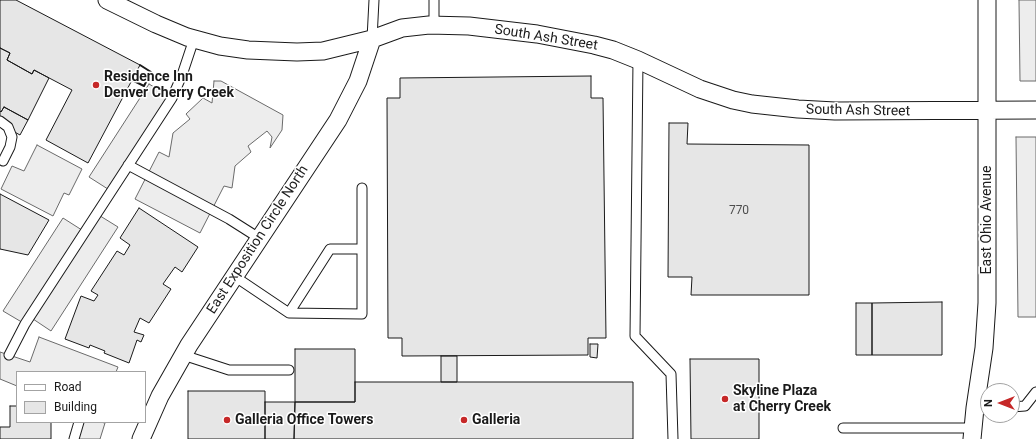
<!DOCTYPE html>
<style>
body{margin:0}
#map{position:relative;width:1036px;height:439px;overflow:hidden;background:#fff;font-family:Roboto,sans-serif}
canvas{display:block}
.legend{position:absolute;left:16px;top:371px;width:130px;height:52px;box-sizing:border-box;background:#fff;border:1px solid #a3a3a3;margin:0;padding:5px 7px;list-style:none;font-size:12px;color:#1a1a1a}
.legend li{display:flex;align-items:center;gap:8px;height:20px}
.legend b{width:20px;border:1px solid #a3a3a3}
.north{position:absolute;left:980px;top:383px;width:40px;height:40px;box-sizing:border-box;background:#fff;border:1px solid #a3a3a3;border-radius:50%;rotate:270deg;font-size:11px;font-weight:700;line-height:16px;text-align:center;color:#1a1a1a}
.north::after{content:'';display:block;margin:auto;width:14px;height:18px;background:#c62828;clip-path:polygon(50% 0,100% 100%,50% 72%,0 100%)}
</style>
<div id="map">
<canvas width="1036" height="439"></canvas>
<ul class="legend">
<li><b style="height:5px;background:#fff"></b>Road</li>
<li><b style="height:11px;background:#e6e6e6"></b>Building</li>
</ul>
<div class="north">N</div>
</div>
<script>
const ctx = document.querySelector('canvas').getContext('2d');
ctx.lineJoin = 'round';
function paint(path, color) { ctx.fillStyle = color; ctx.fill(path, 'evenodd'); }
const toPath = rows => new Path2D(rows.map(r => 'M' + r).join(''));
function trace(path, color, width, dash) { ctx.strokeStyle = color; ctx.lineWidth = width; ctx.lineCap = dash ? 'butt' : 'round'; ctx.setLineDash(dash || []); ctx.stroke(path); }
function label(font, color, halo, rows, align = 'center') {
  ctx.font = font + ' Roboto,sans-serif'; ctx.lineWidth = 3; ctx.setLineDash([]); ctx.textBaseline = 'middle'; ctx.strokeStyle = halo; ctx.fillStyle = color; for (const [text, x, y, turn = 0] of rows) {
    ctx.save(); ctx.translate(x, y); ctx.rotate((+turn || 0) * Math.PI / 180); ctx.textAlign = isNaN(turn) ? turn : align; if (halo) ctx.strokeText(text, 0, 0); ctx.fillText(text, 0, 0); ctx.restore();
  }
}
const parking = toPath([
 [1019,0,1036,0,1036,81,1020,81,1019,0],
 [214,81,221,81,283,115,282,130,270,148,272,137,267,131,248,146,251,152,235,166,232,188,224,186,200,233,135,199,159,152,169,157,173,133,190,119,186,114,203,98,212,103,214,81],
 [149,84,172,98,111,191,89,177,149,84],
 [1016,137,1036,137,1036,317,1018,317,1016,137],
 [37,145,82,169,69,195,64,193,53,216,1,189,12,166,24,171,37,145],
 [97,214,118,227,51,331,30,317,25,324,3,311,63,218,85,232,97,214],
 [39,337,118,367,116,372,17,372,17,386,0,379,0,352,30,362,39,337],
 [79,422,100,422,105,423,100,439,74,439,79,422]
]);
paint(parking, '#ededed');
trace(parking, '#6a6a6a', 1);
const building = toPath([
 [0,0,16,0,140,65,88,163,46,140,72,90,34,70,32,74,7,60,10,53,0,48,0,0],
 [0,48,10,53,7,60,32,74,34,70,49,78,28,120,4,107,1,112,0,111,0,48],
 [591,76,591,98,603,98,606,338,588,338,588,355,402,356,402,338,388,338,387,98,400,98,400,78,591,76],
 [4,107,28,120,20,135,0,124,0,111,1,112,4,107],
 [669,123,688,123,687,144,809,145,809,295,691,295,692,277,668,277,669,123],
 [0,194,49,220,28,255,0,249,0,194],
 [139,208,198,247,182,272,175,267,163,284,171,289,149,323,140,318,134,332,144,335,141,342,137,340,129,363,104,353,105,351,90,345,89,348,65,339,81,296,94,301,98,295,91,291,117,251,124,255,130,245,120,238,139,208],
 [942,302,942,355,872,355,872,303,942,302],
 [856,303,872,303,872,355,856,355,856,303],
 [590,344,598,344,597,358,590,357,590,344],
 [295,349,355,349,355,402,295,402,295,349],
 [441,356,457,356,457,382,441,382,441,356],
 [690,359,759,359,759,439,691,439,690,359],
 [355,382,633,382,633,439,294,439,295,402,355,402,355,382],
 [188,391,265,391,265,439,188,439,188,391],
 [265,402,295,402,294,439,265,439,265,402],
 [10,406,17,406,17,422,51,422,51,439,0,439,0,427,10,427,10,406]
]);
paint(building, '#e6e6e6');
trace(building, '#1a1a1a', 1);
const lane = toPath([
 [434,25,434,0],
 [372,39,374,0],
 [638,60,635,336,671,374,673,439],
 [0,121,8,127,12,137,10,147,3,161],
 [128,165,229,219,259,238],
 [234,276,289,313,330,249,362,249],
 [289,313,362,314,362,188],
 [9,355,25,324,172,98,182,75,194,39],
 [183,355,229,370,289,370],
 [1012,407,1025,406,1036,392],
 [975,408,988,408],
 [843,428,973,428],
 [74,439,79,422]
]);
const street = toPath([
 [107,0,156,24,187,37,220,46,248,50,297,52,323,51,372,39,402,28,429,25,469,26,537,34,594,45,613,50,638,60,700,89,733,100,752,104,798,109,835,111,1036,110],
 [141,439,160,396,189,345,338,120,358,81,372,39],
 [972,439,975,408,984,348,987,303,987,0]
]);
trace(lane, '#1a1a1a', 11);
trace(street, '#1a1a1a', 19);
trace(lane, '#fff', 9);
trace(street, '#fff', 17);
trace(toPath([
 [132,80,144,86,151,72,140,65]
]), '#1a1a1a', 2);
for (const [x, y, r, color] of [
 [96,85,4,"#c62828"],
 [725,399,4,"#c62828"],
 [227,420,4,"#c62828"],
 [464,420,4,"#c62828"]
]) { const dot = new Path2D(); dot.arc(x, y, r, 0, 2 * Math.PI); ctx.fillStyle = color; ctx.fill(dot); trace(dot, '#fff', 1.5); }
label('12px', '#4d4d4d', null, [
 ["770",739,211]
]);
label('14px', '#1a1a1a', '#fff', [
 ["South Ash Street",546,38,9],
 ["South Ash Street",858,111,1],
 ["East Ohio Avenue",987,220,-90],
 ["East Exposition Circle North",258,240,-57]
]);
label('bold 14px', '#1a1a1a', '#fff', [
 ["Residence Inn",104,77],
 ["Denver Cherry Creek",104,93],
 ["Skyline Plaza",733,391],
 ["at Cherry Creek",733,407],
 ["Galleria Office Towers",235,420],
 ["Galleria",472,420]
], 'left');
</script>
